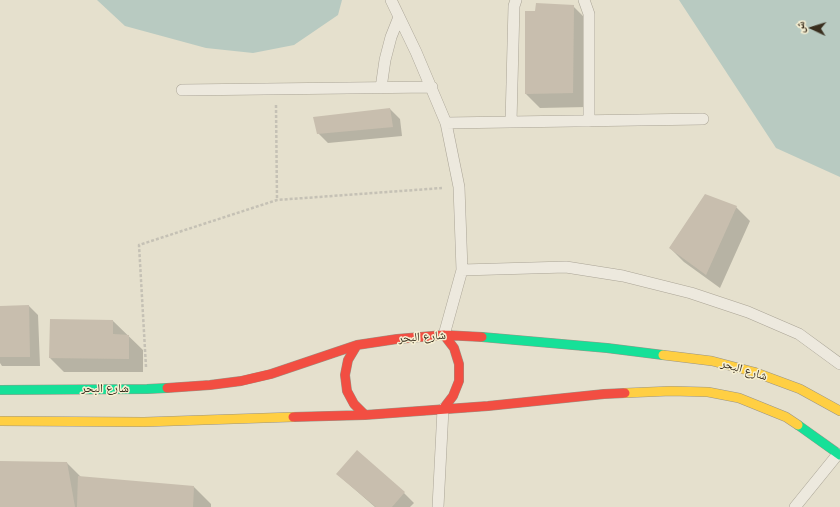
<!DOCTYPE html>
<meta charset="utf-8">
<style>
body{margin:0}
#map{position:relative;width:840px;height:507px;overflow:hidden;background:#e5e0cd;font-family:Lora,"Noto Naskh Arabic",serif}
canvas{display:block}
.north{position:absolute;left:792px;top:8px;width:40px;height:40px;-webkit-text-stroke:3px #f6efd2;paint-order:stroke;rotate:274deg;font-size:11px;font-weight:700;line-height:16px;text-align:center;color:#392e1e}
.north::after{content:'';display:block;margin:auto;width:14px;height:18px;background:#392e1e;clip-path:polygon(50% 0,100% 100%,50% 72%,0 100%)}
</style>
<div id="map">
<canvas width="840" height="507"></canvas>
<div class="north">ش</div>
</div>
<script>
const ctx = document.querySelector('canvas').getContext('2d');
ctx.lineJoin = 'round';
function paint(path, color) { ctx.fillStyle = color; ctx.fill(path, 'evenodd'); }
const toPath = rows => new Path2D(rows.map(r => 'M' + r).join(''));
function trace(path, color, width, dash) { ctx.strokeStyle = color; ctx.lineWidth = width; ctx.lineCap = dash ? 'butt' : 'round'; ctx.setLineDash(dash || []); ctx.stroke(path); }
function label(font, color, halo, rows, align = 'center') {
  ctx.font = font + ' Lora,"Noto Naskh Arabic",serif'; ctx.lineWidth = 3; ctx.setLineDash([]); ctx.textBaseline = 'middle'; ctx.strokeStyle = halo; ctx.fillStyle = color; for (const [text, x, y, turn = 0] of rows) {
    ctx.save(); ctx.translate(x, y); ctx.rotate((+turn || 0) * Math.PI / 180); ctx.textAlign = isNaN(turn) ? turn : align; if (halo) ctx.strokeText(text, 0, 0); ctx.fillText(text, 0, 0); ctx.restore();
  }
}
paint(toPath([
 [97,0,342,0,338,15,294,45,253,53,206,48,125,26],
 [679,0,840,0,840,177,776,148]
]), '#b8cac1');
paint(toPath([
 [573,6,587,20,587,107,540,108,526,94,536,12],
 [390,109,400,119,402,136,328,143,318,133],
 [736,207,750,221,720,288,684,262,670,248],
 [29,306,38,315,40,366,2,366,0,363,0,307],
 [51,320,113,321,143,350,143,372,64,372,50,358],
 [0,462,67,463,81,477,194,487,211,504,211,507,0,507],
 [337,474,404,493,414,503,410,507,375,507]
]), '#0003');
paint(toPath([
 [536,3,574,5,573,93,525,94,525,11,535,11],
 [390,108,393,127,317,134,313,117],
 [705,194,737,206,706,275,669,248],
 [29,305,30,357,0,357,0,306],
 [50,319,113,320,113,334,129,335,129,359,49,358],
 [357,450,405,492,392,507,376,507,336,474],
 [0,461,67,462,75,507,0,507],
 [78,476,194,486,193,507,77,507]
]), '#c8beae');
const lane = toPath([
 [391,0,416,52,446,123,459,187,462,270,444,335],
 [584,0,589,14,589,121],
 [381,88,385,60,391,37,399,17],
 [182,90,432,87],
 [511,122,514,6,516,0],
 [446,123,703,119],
 [462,270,566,267,623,276,691,293,748,312,799,334,840,364],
 [438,507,443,409],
 [795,507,838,454]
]);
const fast = toPath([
 [482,337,607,348,663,355],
 [0,390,147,389,167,388],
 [798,425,840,455]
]);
const slow = toPath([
 [663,355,712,361,754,372,800,389,840,411],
 [625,393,671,391,708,392,739,398,786,417,798,425],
 [0,421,144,422,293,417]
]);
const jam = toPath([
 [357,345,348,360,345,375,347,391,354,404,365,415],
 [167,388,210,385,241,381,271,374,357,345,397,339,444,335,482,337],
 [443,409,453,396,459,381,459,364,454,348,444,335],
 [293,417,365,415,488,406,604,394,625,393]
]);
trace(lane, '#aaa496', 12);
trace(fast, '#9a9486', 10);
trace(slow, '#9a9486', 10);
trace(jam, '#9a9486', 10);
trace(toPath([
 [276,105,277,200],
 [146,367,139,245,277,200,442,188]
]), '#c5c1b5', 2.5, [3, 2]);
trace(lane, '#ede9de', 11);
trace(fast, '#16e098', 9);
trace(slow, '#ffcf43', 9);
trace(jam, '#f24e42', 9);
label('12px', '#392e1e', '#f6efd2', [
 ["شارع البحر",422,337,-4],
 ["شارع البحر",744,370,17],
 ["شارع البحر",105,389]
]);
</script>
